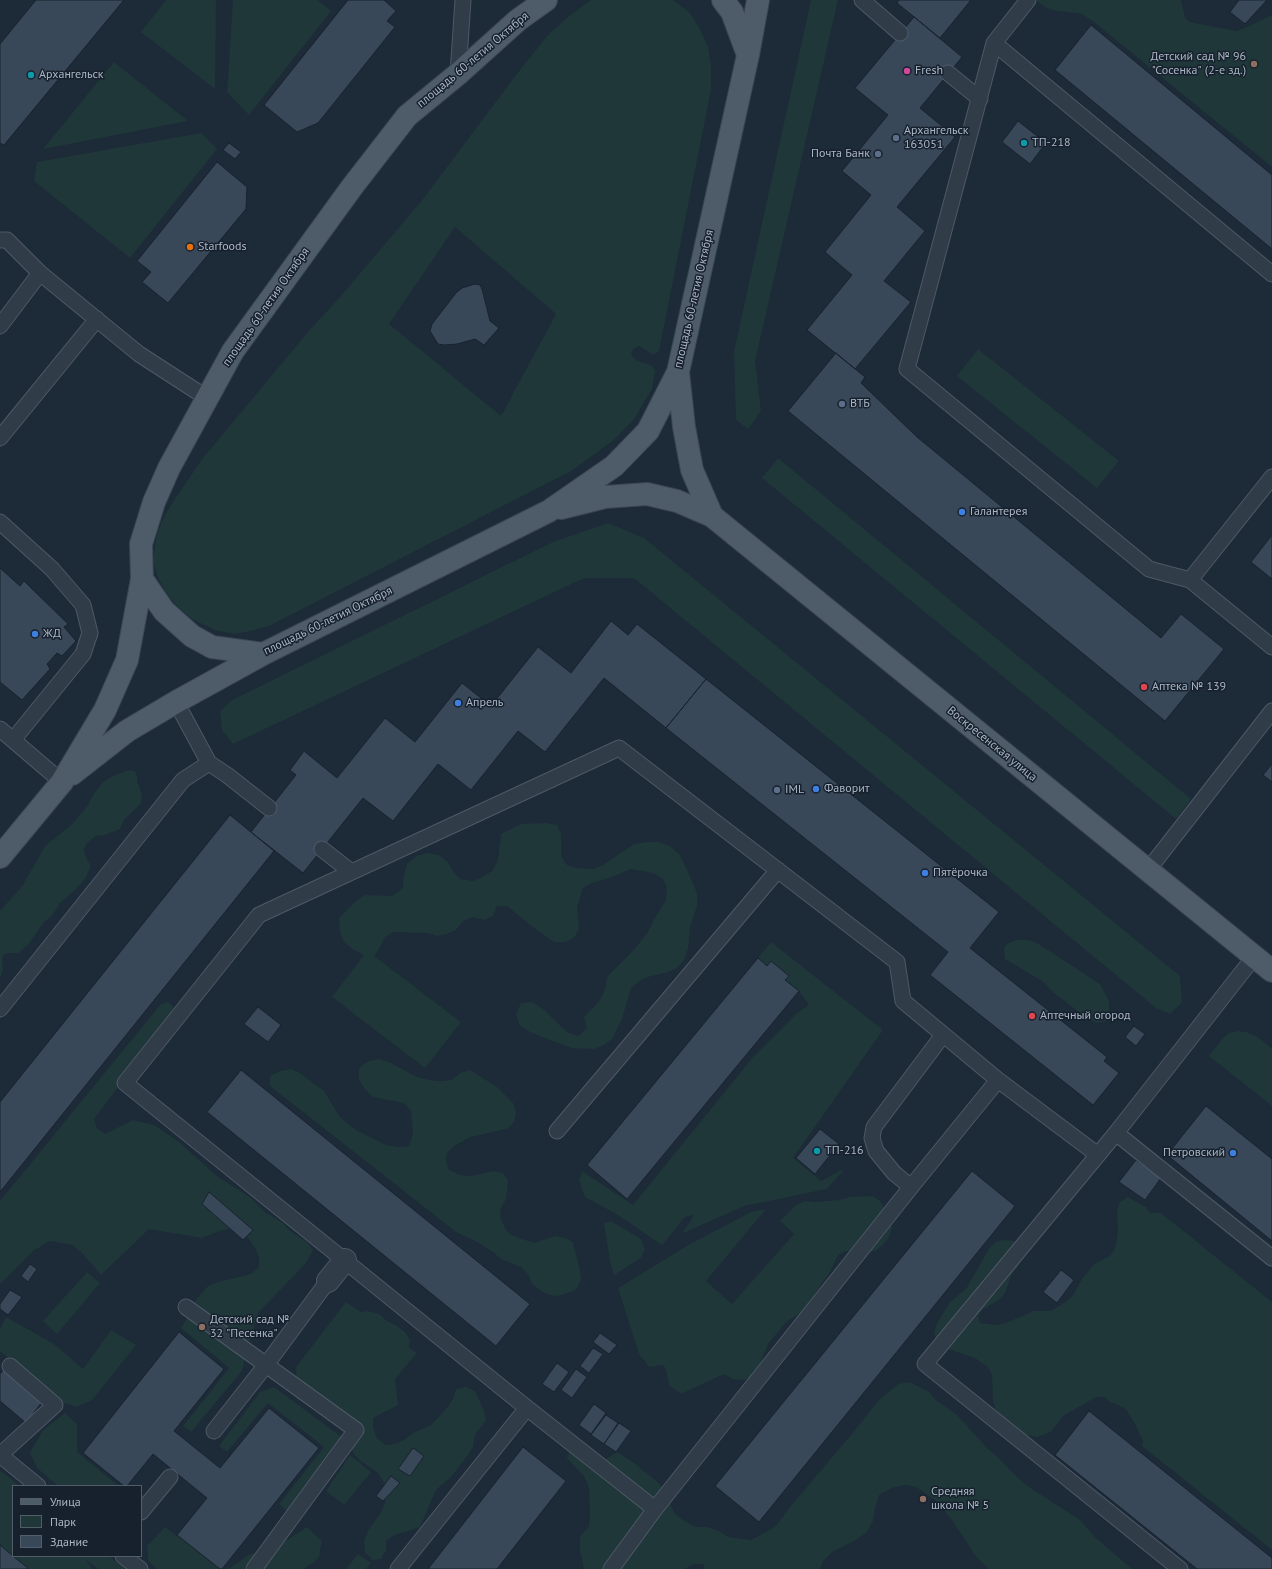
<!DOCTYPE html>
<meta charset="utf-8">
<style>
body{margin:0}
#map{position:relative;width:1272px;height:1569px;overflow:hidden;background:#1d2a38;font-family:"PT Sans",sans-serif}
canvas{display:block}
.legend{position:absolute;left:12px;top:1485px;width:130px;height:72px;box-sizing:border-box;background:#17212d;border:1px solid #525d6a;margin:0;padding:5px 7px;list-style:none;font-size:12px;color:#aab6c6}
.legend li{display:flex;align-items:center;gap:8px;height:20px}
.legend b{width:20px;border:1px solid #525d6a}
</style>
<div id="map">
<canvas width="1272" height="1569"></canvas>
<ul class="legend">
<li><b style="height:5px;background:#4e5b69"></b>Улица</li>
<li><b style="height:11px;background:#1f3739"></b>Парк</li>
<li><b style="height:11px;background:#394859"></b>Здание</li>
</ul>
</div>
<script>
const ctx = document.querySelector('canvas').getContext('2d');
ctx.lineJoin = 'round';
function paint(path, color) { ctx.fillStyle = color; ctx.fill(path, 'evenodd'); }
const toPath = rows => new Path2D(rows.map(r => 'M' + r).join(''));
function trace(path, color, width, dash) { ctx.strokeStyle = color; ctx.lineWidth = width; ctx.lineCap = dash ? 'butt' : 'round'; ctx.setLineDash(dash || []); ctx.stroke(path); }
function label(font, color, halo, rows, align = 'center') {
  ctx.font = font + ' "PT Sans",sans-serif'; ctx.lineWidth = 3; ctx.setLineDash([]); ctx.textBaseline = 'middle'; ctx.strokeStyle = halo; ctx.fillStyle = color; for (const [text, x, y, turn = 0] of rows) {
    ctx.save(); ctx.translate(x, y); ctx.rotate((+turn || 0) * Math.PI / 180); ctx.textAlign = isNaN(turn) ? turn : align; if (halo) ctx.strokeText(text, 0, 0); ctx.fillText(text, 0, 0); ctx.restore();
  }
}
paint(toPath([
 [166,0,216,0,215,89,141,32],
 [233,0,317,0,331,11,249,115,227,92],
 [591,0,673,0,689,12,700,29,708,47,711,67,711,90,659,351,655,354,652,354,639,346,633,349,631,355,637,361,651,365,655,370,652,389,634,419,615,439,573,470,271,625,255,630,235,634,215,630,192,619,175,604,165,591,158,577,154,565,154,554,157,533,165,515,176,497,203,458,308,332,340,297,423,199,516,75,547,36,569,16],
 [455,227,556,314,501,416,389,324],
 [811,0,838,0,755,361,761,411,748,429,736,420,734,351],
 [1036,0,1181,0,1185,18,1190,22,1236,31,1245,28,1272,15,1272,167,1094,22,1082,14,1052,10,1045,7],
 [114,62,188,121,43,149],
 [201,133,217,149,130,258,34,181,37,162],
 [978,349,1119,461,1097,488,957,376],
 [778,458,1191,799,1176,819,762,478],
 [608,523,644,538,1180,976,1182,1002,1170,1014,1156,1008,634,578,584,578,233,744,222,730,220,711,232,700,553,542],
 [129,770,135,771,137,776,137,781,142,794,141,803,124,820,120,829,102,836,97,835,86,844,84,849,84,853,91,866,85,879,75,890,60,903,52,916,44,922,28,945,18,953,8,953,3,955,2,960,3,969,0,979,0,911,23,885,45,846,71,825,86,808,95,792,103,782,113,776],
 [546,823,557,825,561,834,561,856,567,865,577,868,592,869,603,865,634,844,646,842,659,842,670,846,679,854,684,863,697,893,697,906,690,927,688,949,684,960,677,968,668,972,648,977,639,981,631,988,622,1019,612,1039,604,1045,594,1049,571,1048,530,1032,520,1026,516,1014,521,1003,533,1002,543,1009,567,1032,578,1036,587,1028,584,1017,600,1000,605,989,607,977,633,951,648,932,653,921,666,900,667,888,663,879,653,873,631,869,612,877,592,883,583,888,577,908,579,929,574,938,565,942,554,942,534,928,507,906,497,906,493,916,484,920,473,917,463,921,456,930,447,934,437,936,426,933,393,932,385,937,381,946,374,956,461,1022,425,1068,332,997,364,955,354,950,345,943,340,933,339,918,356,901,365,895,392,896,403,888,404,875,407,864,416,856,428,853,439,855,448,862,453,871,460,879,473,881,483,877,493,870,498,859,501,834,521,824],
 [1017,940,1028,940,1037,943,1100,984,1109,1001,1109,1011,1107,1021,1097,1023,1088,1019,1054,993,1042,981,1005,959,1004,948,1007,944],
 [771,942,883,1030,793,1158,821,1181,841,1170,843,1171,827,1189,744,1206,686,1232,682,1233,691,1220,693,1215,685,1217,662,1245,618,1215,585,1197,579,1181,582,1171,633,1205,753,1057,797,1013,809,1005,799,991,785,980,789,976,771,961,767,966,758,958],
 [168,1002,173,1007,174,1013,94,1119,97,1128,105,1134,133,1120,154,1125,179,1142,217,1176,251,1198,265,1212,283,1223,290,1231,307,1242,313,1250,306,1263,258,1313,250,1341,242,1342,193,1304,200,1295,208,1286,218,1282,251,1274,259,1267,259,1257,255,1248,249,1239,240,1231,229,1229,219,1231,202,1238,149,1229,101,1275,81,1252,72,1245,50,1241,33,1251,0,1284,0,1201,161,1004],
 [1238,1031,1246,1032,1258,1037,1272,1049,1272,1106,1209,1056,1223,1038,1229,1033],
 [379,1059,389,1062,417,1077,429,1080,440,1081,451,1080,460,1073,470,1070,497,1087,513,1103,516,1112,514,1122,507,1129,470,1137,454,1146,447,1153,446,1162,449,1170,460,1175,472,1176,493,1171,503,1173,508,1180,506,1199,500,1210,501,1220,505,1228,511,1235,534,1243,555,1236,565,1238,573,1242,580,1271,581,1280,576,1290,559,1296,549,1295,540,1290,532,1284,528,1274,521,1267,501,1259,493,1252,475,1241,456,1232,270,1086,270,1076,280,1071,291,1069,300,1073,324,1091,340,1117,356,1130,386,1145,398,1147,409,1146,413,1134,411,1111,404,1103,373,1097,364,1088,359,1079,359,1068,369,1061],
 [872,1196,880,1201,890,1218,892,1228,889,1237,883,1245,875,1251,866,1253,846,1251,838,1255,830,1272,802,1312,786,1322,768,1344,761,1362,751,1378,742,1380,733,1379,724,1374,681,1394,669,1385,666,1369,663,1365,649,1367,639,1354,618,1288,690,1244,751,1212,766,1209,706,1281,732,1304,794,1234,780,1221,796,1205,805,1201,815,1202,839,1200,850,1197],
 [1128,1197,1146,1207,1150,1213,1161,1213,1272,1302,1272,1550,1142,1446,1143,1441,1135,1424,1125,1408,1110,1402,1104,1397,1096,1397,1063,1416,1051,1432,1037,1437,1022,1434,996,1410,993,1402,992,1375,988,1367,975,1358,945,1348,939,1342,934,1334,936,1325,945,1310,951,1301,966,1289,990,1247,997,1241,1006,1240,1014,1241,1020,1255,1020,1262,1017,1268,1012,1274,1005,1293,1000,1299,982,1310,978,1316,980,1323,997,1325,1008,1322,1034,1311,1051,1311,1067,1301,1073,1295,1082,1279,1094,1264,1110,1256,1115,1249,1118,1230,1117,1211,1120,1202],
 [611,1221,641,1239,645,1249,641,1258,614,1275,610,1261,604,1223],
 [87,1272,100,1283,57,1334,43,1321],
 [346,1302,361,1312,368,1311,379,1314,387,1321,397,1326,405,1332,410,1340,409,1348,417,1353,395,1379,398,1405,373,1418,373,1428,377,1438,385,1445,395,1444,404,1440,413,1433,431,1425,447,1408,453,1399,456,1389,466,1387,475,1391,484,1411,486,1420,475,1435,473,1447,468,1455,451,1477,436,1490,420,1527,394,1535,386,1541,386,1550,381,1559,372,1560,365,1552,364,1541,368,1531,381,1512,385,1502,384,1483,379,1474,361,1461,354,1454,345,1436,343,1426,297,1381,296,1367],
 [6,1317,54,1344,83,1369,111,1330,136,1345,92,1400,77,1407,60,1402,0,1351,0,1329],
 [187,1318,245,1358,242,1371,191,1432,183,1426,229,1368,181,1328],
 [910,1382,929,1392,937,1401,957,1415,988,1449,998,1457,1010,1470,1026,1485,1080,1520,1095,1537,1132,1569,989,1569,977,1558,952,1520,935,1500,916,1487,905,1485,892,1488,879,1495,875,1508,873,1521,867,1532,856,1540,832,1552,823,1561,820,1569,703,1569,704,1564,694,1564,685,1569,584,1569,580,1551,580,1537,589,1526,590,1513,589,1488,584,1476,567,1458,571,1446,606,1459,617,1452,634,1463,661,1485,675,1514,684,1521,696,1527,707,1527,719,1531,728,1537,751,1540,775,1527,791,1506,860,1424,877,1402,898,1384],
 [274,1387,343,1438,287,1511,279,1504,324,1447,268,1403,227,1452,219,1446,260,1392],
 [65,1413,77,1424,77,1452,119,1486,58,1486,37,1468,30,1453,43,1430],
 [350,1455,371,1472,344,1505,326,1491],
 [0,1470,20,1486,13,1486,13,1556,0,1545],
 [165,1527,177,1536,177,1535,220,1569,157,1569,148,1560,147,1546],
 [307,1527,322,1541,319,1557,313,1563,303,1569,229,1569,248,1555,255,1553,262,1556],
 [358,1554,371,1563,366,1569,346,1569],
 [13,1556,109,1556,125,1569,98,1569,86,1560,92,1569,29,1569]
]), '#1f3739');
const building = toPath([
 [36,0,124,0,4,145,0,143,0,44,36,0],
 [348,0,384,0,396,11,387,21,395,27,318,123,297,132,264,105,348,0],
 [899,0,971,0,940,38,897,3,899,0],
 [1239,0,1267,0,1245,24,1230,12,1239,0],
 [914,17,962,57,920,108,955,137,897,207,925,231,884,281,911,302,855,369,807,330,852,275,825,252,871,195,842,171,888,115,855,88,914,17],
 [1091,25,1272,175,1272,249,1055,70,1091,25],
 [1018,121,1046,143,1030,164,1002,142,1018,121],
 [229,143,241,152,235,159,223,150,229,143],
 [217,162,247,187,246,209,168,303,142,282,151,272,137,261,217,162],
 [475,284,480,285,482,289,490,321,499,328,484,345,475,339,457,344,444,345,438,344,430,331,432,324,456,293,462,288,475,284],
 [836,353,865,377,861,383,917,437,1161,638,1181,614,1224,649,1165,721,788,411,836,353],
 [1272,535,1272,579,1251,562,1272,535],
 [0,568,20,586,24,581,68,624,64,627,76,641,62,656,57,653,47,664,50,669,22,700,0,682,0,568],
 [611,621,628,635,637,624,706,679,666,728,604,678,545,752,518,731,471,790,438,764,393,821,363,798,303,873,251,832,296,775,290,770,304,751,337,778,385,718,415,742,462,683,491,706,538,647,571,673,611,621],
 [706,679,999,912,970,948,1107,1057,1104,1061,1119,1073,1093,1105,930,975,948,952,666,728,706,679],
 [1272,764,1272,782,1263,775,1272,764],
 [230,815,274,851,0,1192,0,1102,230,815],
 [758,958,767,966,771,961,789,976,785,980,799,991,627,1199,587,1165,758,958],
 [258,1007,281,1025,268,1042,244,1024,258,1007],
 [1134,1026,1145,1034,1136,1046,1125,1037,1134,1026],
 [241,1070,530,1304,496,1346,207,1112,241,1070],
 [1206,1106,1272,1159,1272,1241,1167,1155,1206,1106],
 [820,1129,839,1144,815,1174,796,1158,820,1129],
 [1136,1160,1161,1178,1145,1200,1119,1182,1136,1160],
 [972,1171,1015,1206,759,1522,715,1486,972,1171],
 [209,1192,253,1230,243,1240,202,1204,209,1192],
 [30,1264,37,1269,28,1282,21,1276,30,1264],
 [1061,1270,1074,1280,1057,1303,1043,1292,1061,1270],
 [10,1290,22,1297,8,1315,0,1309,0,1304,10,1290],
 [179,1332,224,1369,174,1431,220,1468,269,1408,319,1448,222,1569,220,1569,177,1535,207,1498,153,1454,127,1486,124,1486,83,1453,179,1332],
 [600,1333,617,1345,609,1354,593,1342,600,1333],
 [593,1348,603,1354,589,1373,580,1366,593,1348],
 [557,1363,569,1372,554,1392,542,1384,557,1363],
 [6,1367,45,1398,26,1423,0,1401,0,1374,6,1367],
 [576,1369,587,1377,572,1398,561,1390,576,1369],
 [594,1404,606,1413,591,1434,579,1425,594,1404],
 [1089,1411,1272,1558,1272,1569,1197,1569,1055,1455,1089,1411],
 [606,1415,618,1423,604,1444,591,1435,606,1415],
 [619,1423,631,1431,616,1452,604,1444,619,1423],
 [523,1447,566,1481,497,1569,428,1569,523,1447],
 [413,1448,424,1456,410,1476,398,1469,413,1448],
 [391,1476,400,1483,383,1501,376,1496,391,1476],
 [0,1545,13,1556,29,1569,0,1569,0,1545]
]);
paint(building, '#394859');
trace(building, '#19232f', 1);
const lane = toPath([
 [862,0,900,33],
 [1028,0,994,43,907,369,1149,569,1190,580,1272,647],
 [994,43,1272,274],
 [948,73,980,99],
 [458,74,463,0],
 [0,240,7,240,40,273,139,354,207,398],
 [0,326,40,273],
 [0,438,97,319],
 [0,522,52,569,83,605,90,633,83,654,13,740],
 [1190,580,1272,477],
 [176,702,209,763,227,775,269,808],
 [0,729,62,782],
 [322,849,350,871],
 [1148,870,1272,711],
 [0,1009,183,780,209,763],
 [998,1080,911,1187,655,1509,527,1408,125,1083,259,915,619,748,897,962,903,1001,998,1080,1098,1155],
 [557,1131,778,870],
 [1116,1133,1272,1258],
 [911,1187,894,1173,876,1151,872,1138,874,1127,943,1035],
 [186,1307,356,1430,254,1569],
 [214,1431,266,1365,328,1281],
 [0,1455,55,1405,10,1366],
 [0,1455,38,1486],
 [141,1512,170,1477],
 [123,1556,140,1569],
 [398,1569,527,1408],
 [611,1569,655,1509],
 [1180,1569,925,1364,1116,1133,1254,957]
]);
const street = toPath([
 [328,1281,345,1260]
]);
const primary = toPath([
 [546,0,518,20,458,74,407,116,352,187,233,351,169,468,154,502,141,544,142,579,164,611,192,636,212,647,263,654,549,511,614,466,648,431,678,372,748,55,732,12,723,0],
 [748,55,758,0],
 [678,372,684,427,692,470,712,516],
 [561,508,605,497,647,494,677,501,712,516,1272,971],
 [72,774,127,731,176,702,263,654],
 [0,857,62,782,105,710,127,660,142,579]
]);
trace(lane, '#4e5967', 17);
trace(street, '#4e5967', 24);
trace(primary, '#3a4552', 24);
trace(lane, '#313c49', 15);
trace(street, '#313c49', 22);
trace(primary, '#4e5b69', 22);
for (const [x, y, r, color] of [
 [1254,64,4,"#8d6e63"],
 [907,71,4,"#d1479c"],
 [31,75,4,"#0f9aa8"],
 [896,138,4,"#5c6f8a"],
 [1024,143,4,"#0f9aa8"],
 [878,154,4,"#5c6f8a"],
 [190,247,4,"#e8710a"],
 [842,404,4,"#5c6f8a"],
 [962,512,4,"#3f7fe0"],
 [35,634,4,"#3f7fe0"],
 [1144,687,4,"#e0444e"],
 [458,703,4,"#3f7fe0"],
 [816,789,4,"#3f7fe0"],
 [777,790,4,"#5c6f8a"],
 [925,873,4,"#3f7fe0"],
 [1032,1016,4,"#e0444e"],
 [817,1151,4,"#0f9aa8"],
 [1233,1153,4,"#3f7fe0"],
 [202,1327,4,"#8d6e63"],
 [923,1499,4,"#8d6e63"]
]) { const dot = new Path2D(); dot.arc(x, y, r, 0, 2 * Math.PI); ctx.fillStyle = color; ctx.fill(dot); trace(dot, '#17212d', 1.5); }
label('12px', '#aab6c6', '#17212d', [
 ["Детский сад № 96",1246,57,"right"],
 ["\"Сосенка\" (2-е зд.)",1246,71,"right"],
 ["Fresh",915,71],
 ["Архангельск",39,75],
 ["Архангельск",904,131],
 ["163051",904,145],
 ["ТП-218",1032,143],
 ["Почта Банк",870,154,"right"],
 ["Starfoods",198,247],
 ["ВТБ",850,404],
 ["Галантерея",970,512],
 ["ЖД",43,634],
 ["Аптека № 139",1152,687],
 ["Апрель",466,703],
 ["Фаворит",824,789],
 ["IML",785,790],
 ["Пятёрочка",933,873],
 ["Аптечный огород",1040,1016],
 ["ТП-216",825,1151],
 ["Петровский",1225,1153,"right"],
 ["Детский сад №",210,1320],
 ["32 \"Песенка\"",210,1334],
 ["Средняя",931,1492],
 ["школа № 5",931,1506]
], 'left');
label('12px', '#aab6c6', '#17212d', [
 ["площадь 60-летия Октября",473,60,-40],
 ["площадь 60-летия Октября",694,299,-77],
 ["площадь 60-летия Октября",266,307,-55],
 ["площадь 60-летия Октября",328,621,-26],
 ["Воскресенская улица",992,744,39]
]);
</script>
